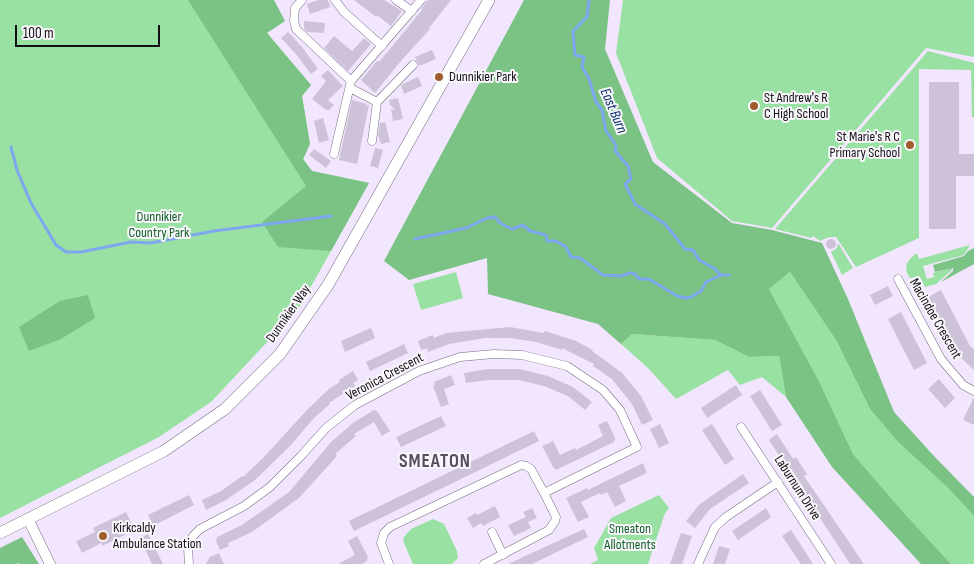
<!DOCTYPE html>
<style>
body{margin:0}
#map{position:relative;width:974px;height:564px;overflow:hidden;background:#f1e6fd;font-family:"Sofia Sans Condensed",sans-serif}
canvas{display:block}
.scale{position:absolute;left:15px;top:25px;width:145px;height:22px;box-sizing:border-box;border:2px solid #120e15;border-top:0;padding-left:6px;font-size:15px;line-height:18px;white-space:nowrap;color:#120e15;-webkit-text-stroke:4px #faf7fc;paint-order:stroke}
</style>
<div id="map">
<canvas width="974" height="564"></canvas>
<div class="scale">100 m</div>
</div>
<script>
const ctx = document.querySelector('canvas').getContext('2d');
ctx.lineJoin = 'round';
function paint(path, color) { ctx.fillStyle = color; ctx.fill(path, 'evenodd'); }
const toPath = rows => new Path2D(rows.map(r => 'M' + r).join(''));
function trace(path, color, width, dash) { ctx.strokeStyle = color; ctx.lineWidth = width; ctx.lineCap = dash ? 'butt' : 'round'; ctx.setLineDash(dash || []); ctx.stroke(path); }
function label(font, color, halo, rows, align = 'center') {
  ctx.font = font + ' "Sofia Sans Condensed",sans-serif'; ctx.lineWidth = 4; ctx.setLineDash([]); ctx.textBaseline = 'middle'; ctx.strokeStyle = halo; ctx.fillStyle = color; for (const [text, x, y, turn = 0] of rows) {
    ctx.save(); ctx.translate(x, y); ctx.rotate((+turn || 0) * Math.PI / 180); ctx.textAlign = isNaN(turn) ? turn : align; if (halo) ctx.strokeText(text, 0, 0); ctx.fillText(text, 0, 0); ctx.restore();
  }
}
paint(toPath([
 [0,0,266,0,267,33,311,85,302,96,310,144,303,159,312,171,369,183,299,308,211,402,159,437,0,518],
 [623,0,974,0,974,57,926,48,772,228,732,221,657,158,616,53],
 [928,51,974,63,974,117,972,117,971,70,919,69,919,238,856,267,836,237,829,237,820,241,813,236,811,238,775,229],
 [838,243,853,268,842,275,831,252,837,248],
 [970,245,964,255,923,266,927,279,934,277,933,273,952,268,952,270,936,284,925,287,920,277,910,278,907,273,906,266,909,260,915,254,917,254,919,259],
 [456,272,463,298,421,310,413,284],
 [790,272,836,340,870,409,897,441,948,488,974,516,974,564,951,564,905,514,853,454,819,381,769,289],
 [632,334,715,340,749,357,779,356,786,397,762,377,740,385,728,370,676,399,648,368,621,344],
 [659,495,669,508,665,513,648,564,590,564,598,560,594,548,611,518],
 [433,519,444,524,457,551,458,558,452,564,413,564,404,543,403,538,411,529]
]), '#99e1a2');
paint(toPath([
 [188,0,274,0,285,21,267,33,311,85,302,96,310,144,303,159,312,171,369,183,331,251,278,247,262,222,306,186],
 [524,0,610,0,605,49,653,162,732,223,772,230,822,243,848,299,894,412,933,455,974,497,974,516,948,488,897,441,870,409,836,340,790,272,769,289,819,381,853,454,905,514,951,564,921,564,832,467,786,397,779,356,749,357,715,340,632,334,621,344,598,324,488,294,487,258,409,280,384,261],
 [974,248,974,264,941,282,953,271,953,268,935,272,933,265,964,256,968,251],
 [88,295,95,318,61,339,29,351,19,327,60,301],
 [22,537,39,564,20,564,18,563,16,564,0,564,0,548]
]), '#7ac384');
trace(toPath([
 [589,0,587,17,573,31,575,55,584,57,582,67,589,79,596,102,602,110,606,131,616,145,615,151,628,166,631,179,625,184,635,204,665,224,685,249,693,250,699,260,715,269,721,275],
 [11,147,17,170,31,203,56,245,66,252,81,252,131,242,151,243,214,231,331,216],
 [415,239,466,228,487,218,495,217,500,223,512,229,523,225,530,231,546,235,547,241,556,241,566,247,571,257,580,258,603,275,621,276,630,273,635,274,639,279,649,279,677,296,686,298,691,297,701,291,706,282,721,275,729,275]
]), '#7da7ef', 3);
paint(toPath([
 [319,0,328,0,330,7,310,14,307,4],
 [354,0,384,0,402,11,391,26,377,15,376,17],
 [428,0,451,0,429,28,430,29,400,62,375,93,361,80,377,61,380,61,422,10,421,9],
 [304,21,325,23,324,33,307,32,304,29],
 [288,32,302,47,318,69,311,74,296,54,281,38],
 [334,36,352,51,364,38,371,44,348,71,324,48],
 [432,50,436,59,419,66,415,57],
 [328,70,343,86,328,100,334,105,329,110,326,110,312,99,326,81,321,76],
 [418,77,422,86,404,94,401,85],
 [929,82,959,82,959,154,974,154,974,176,956,176,956,229,929,229],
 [398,98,403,119,393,121,391,109,396,110,390,105,389,100],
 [352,100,367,104,365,106,369,105,357,164,339,160],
 [323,118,329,140,319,143,314,121],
 [385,122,390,142,381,144,378,135,380,123],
 [375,148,383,150,378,168,370,166],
 [314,149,331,161,326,168,309,155],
 '826 244a5 5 0 1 1 10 0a5 5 0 1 1-10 0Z',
 [888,286,893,296,875,305,870,295],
 [941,290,970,346,974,349,974,370,958,355,928,297],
 [901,312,927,363,914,370,888,319],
 [510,327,544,333,545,331,576,341,593,350,592,351,622,373,641,396,653,420,642,425,632,404,612,379,593,366,594,364,562,348,562,350,536,342,510,338,485,338,449,344,428,352,427,348,421,350,418,341,433,335,434,338,446,333],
 [371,328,375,338,345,352,341,341],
 [404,344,408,353,370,371,366,362],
 [488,369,519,369,548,376,573,387,592,402,585,410,568,396,544,386,518,380,488,380,466,383,464,373],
 [353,371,358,380,353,383,355,386,329,403,330,404,314,418,291,445,255,480,226,500,206,510,202,500,221,491,242,476,243,477,263,458,306,411,330,388,340,382,339,380],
 [451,375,455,385,444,389,449,404,441,407,433,386,435,385,434,382],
 [939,379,955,398,945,408,928,389],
 [736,385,742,395,707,418,701,408],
 [760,390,782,425,772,431,750,396],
 [974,397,974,425,963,420],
 [374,410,377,411,390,431,382,436,374,422,354,434,356,436,335,454,337,456,299,498,252,532,228,543,229,546,220,550,216,541,217,537,242,525,289,492,332,441,353,423],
 [441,416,446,426,401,447,396,437],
 [607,421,615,438,614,442,556,470,553,467,542,446,553,441,560,455,575,448,576,450,603,436,598,425],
 [660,424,669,443,659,448,650,429],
 [712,424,734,459,725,465,702,430],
 [534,431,539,441,354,531,349,521],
 [777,434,793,459,796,457,807,474,804,476,864,564,850,564,828,530,800,489,803,487,782,456,780,457,769,440],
 [643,463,647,473,619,486,626,501,615,507,607,492,601,495,600,493,581,502,589,517,578,522,566,498,587,488,588,490],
 [743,474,749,483,710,509,695,528,686,521,700,504],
 [189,495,194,505,153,526,148,515],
 [495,506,500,517,483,526,481,523,473,528,467,518,476,513,477,515],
 [532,508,537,518,528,522,531,528,514,536,508,525,526,517,523,512],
 [766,508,771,517,738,540,732,531],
 [126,512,135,530,102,546,101,543,82,553,76,541,95,532,93,528],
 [584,529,588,537,532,564,508,564],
 [791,530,808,556,813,564,801,564,782,536],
 [681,533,692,536,682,564,670,564],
 [148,534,163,564,152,564,140,538],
 [357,536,368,557,366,562,362,564,338,564,355,555,348,541],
 [719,546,730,549,725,564,713,564],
 [219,553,224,564,206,564,210,557]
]), '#cdc2d8');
const minor = toPath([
 [302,0,295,8,294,21,296,29,351,81],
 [335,0,344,12,382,46],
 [396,0,412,11],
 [350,88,377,102],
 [372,141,377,102,413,65],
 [334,154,351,81,421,0],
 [898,279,941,359,963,385,974,391],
 [741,427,831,564],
 [492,532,503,555],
 [189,564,188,548,193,536,200,529,244,506,270,487,300,457,326,428,355,405,419,371,460,357,494,354,522,355,567,366,603,390,620,410,637,447,544,493],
 [389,564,381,543,384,533,390,527,521,465,526,466,531,469,544,493,556,517,555,521,549,530,484,564],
 [698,564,715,527,726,517,778,482]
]);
const tertiary = toPath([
 [28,519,50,564]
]);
const secondary = toPath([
 [0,533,164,451,225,409,280,354,328,285,489,0]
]);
trace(minor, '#766b80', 9);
trace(tertiary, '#766b80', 11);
trace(secondary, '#766b80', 12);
trace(minor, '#fff', 8);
trace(tertiary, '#fff', 10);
trace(secondary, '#fff', 11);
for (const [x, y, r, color] of [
 [439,77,5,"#a05c2d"],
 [754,106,5,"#a05c2d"],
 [910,145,5,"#a05c2d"],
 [103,536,5,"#a05c2d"]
]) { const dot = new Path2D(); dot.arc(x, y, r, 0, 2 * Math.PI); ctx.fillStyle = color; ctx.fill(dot); trace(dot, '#faf7fc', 2); }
label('14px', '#120e15', '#faf7fc', [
 ["Dunnikier Park",449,77],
 ["St Andrew's R",764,98],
 ["C High School",764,114],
 ["St Marie's R C",900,137,"right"],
 ["Primary School",900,153,"right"],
 ["Kirkcaldy",113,528],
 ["Ambulance Station",113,544]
], 'left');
label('14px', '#0f5f26', '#faf7fc', [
 ["Dunnikier",159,217],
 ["Country Park",159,233],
 ["Smeaton",630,529],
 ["Allotments",630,545]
]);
label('14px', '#120e15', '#faf7fc', [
 ["Dunnikier Way",289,314,-55],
 ["Macindoe Crescent",935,319,60],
 ["Veronica Crescent",385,377,-28],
 ["Laburnum Drive",797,488,57]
]);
label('italic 15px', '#092e6c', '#faf7fc', [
 ["East Burn",613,111,67]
]);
ctx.letterSpacing = '1px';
label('bold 19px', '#574d60', '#faf7fc', [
 ["SMEATON",435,462]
]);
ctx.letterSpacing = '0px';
</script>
